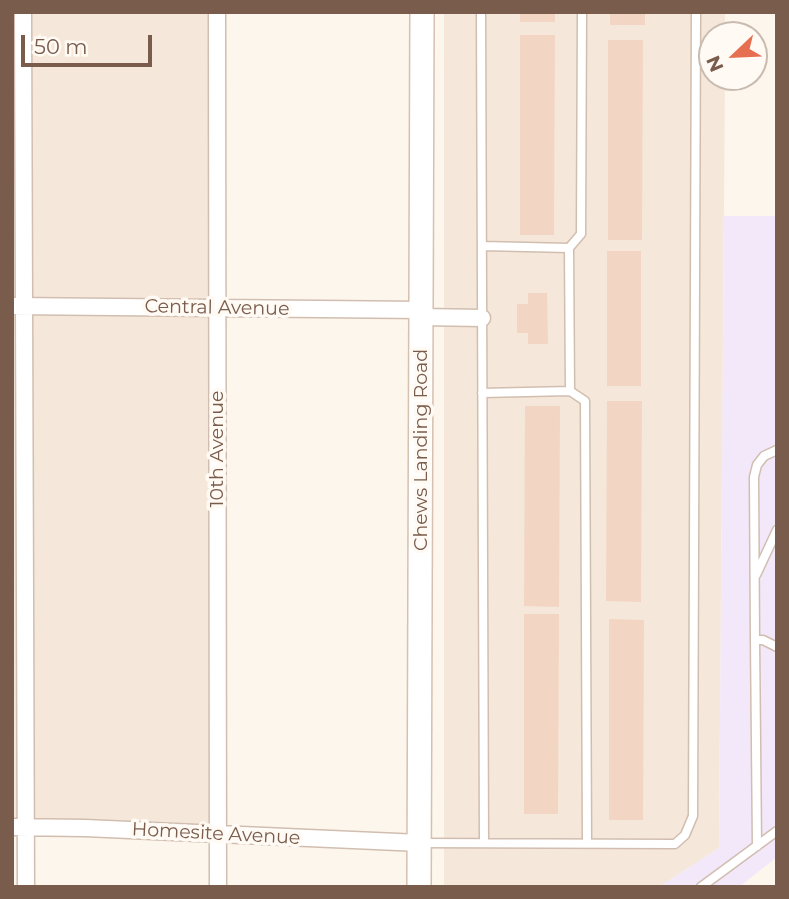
<!DOCTYPE html>
<style>
body{margin:0}
#map{position:relative;width:789px;height:899px;overflow:hidden;background:#fdf6ec;font-family:Montserrat,sans-serif}
canvas{display:block}
.frame{position:absolute;inset:0;border:14px solid #7a5c4d;pointer-events:none}
.north{position:absolute;left:698px;top:21px;width:70px;height:70px;box-sizing:border-box;background:#fffaf3;border:2px solid #cabbb1;border-radius:50%;rotate:247deg;font-size:19px;font-weight:700;line-height:28px;text-align:center;color:#7a5c4d}
.north::after{content:'';display:block;margin:auto;width:24px;height:32px;background:#e76f51;clip-path:polygon(50% 0,100% 100%,50% 72%,0 100%)}
.scale{position:absolute;left:21px;top:35px;width:131px;height:32px;box-sizing:border-box;border:4px solid #7a5c4d;border-top:0;padding-left:9px;font-size:21px;line-height:24px;white-space:nowrap;color:#7a5c4d;-webkit-text-stroke:5px #fffaf3;paint-order:stroke}
</style>
<div id="map">
<canvas width="789" height="899"></canvas>
<div class="frame"></div>
<div class="north">N</div>
<div class="scale">50 m</div>
</div>
<script>
const ctx = document.querySelector('canvas').getContext('2d');
ctx.lineJoin = 'round';
function paint(path, color) { ctx.fillStyle = color; ctx.fill(path, 'evenodd'); }
const toPath = rows => new Path2D(rows.map(r => 'M' + r).join(''));
function trace(path, color, width, dash) { ctx.strokeStyle = color; ctx.lineWidth = width; ctx.lineCap = dash ? 'butt' : 'round'; ctx.setLineDash(dash || []); ctx.stroke(path); }
function label(font, color, halo, rows, align = 'center') {
  ctx.font = font + ' Montserrat,sans-serif'; ctx.lineWidth = 7; ctx.setLineDash([]); ctx.textBaseline = 'middle'; ctx.strokeStyle = halo; ctx.fillStyle = color; for (const [text, x, y, turn = 0] of rows) {
    ctx.save(); ctx.translate(x, y); ctx.rotate((+turn || 0) * Math.PI / 180); ctx.textAlign = isNaN(turn) ? turn : align; if (halo) ctx.strokeText(text, 0, 0); ctx.fillText(text, 0, 0); ctx.restore();
  }
}
paint(toPath([
 [12,12,217,12,218,834,12,827],
 [444,12,725,12,725,35,712,35,712,77,725,77,719,848,659,887,444,887]
]), '#f5e8da');
paint(toPath([
 [724,216,777,216,777,857,739,887,444,887,659,887,719,848]
]), '#f3e8fa');
paint(toPath([
 [520,12,555,12,555,22,520,22],
 [610,12,645,12,645,25,610,25],
 [520,35,555,35,554,235,520,235],
 [608,40,643,40,642,240,608,240],
 [607,251,641,251,641,386,607,386],
 [528,293,547,293,548,344,528,344,528,333,517,333,517,304,528,304],
 [607,401,642,401,641,602,606,601],
 [525,406,560,406,559,607,524,606],
 [524,614,559,614,558,814,524,814],
 [609,619,644,620,643,820,609,820]
]), '#f3d5c3');
const lane = toPath([
 [481,12,484,843],
 [482,246,569,248,570,391,482,393],
 [569,248,581,234,582,12],
 [570,391,585,401,587,843],
 [756,575,777,530],
 [755,640,754,477,757,465,764,456,777,450],
 [420,843,675,844,685,835,693,816,696,12],
 [757,846,755,640,763,640,777,647],
 [701,887,777,831]
]);
const street = toPath([
 [23,12,26,887],
 [217,12,218,887],
 [12,306,422,310],
 [422,317,482,318],
 [12,827,85,828,420,843]
]);
const secondary = toPath([
 [419,887,422,12]
]);
trace(lane, '#d1beb0', 11);
trace(street, '#d1beb0', 19);
trace(secondary, '#d6c0b0', 26);
trace(lane, '#fff', 8);
trace(street, '#fff', 16);
trace(secondary, '#fff', 23);
label('19px', '#7a5c4d', '#fffaf3', [
 ["Central Avenue",217,308,1],
 ["10th Avenue",217,449,-90],
 ["Chews Landing Road",421,450,-90],
 ["Homesite Avenue",216,834,3]
]);
</script>
